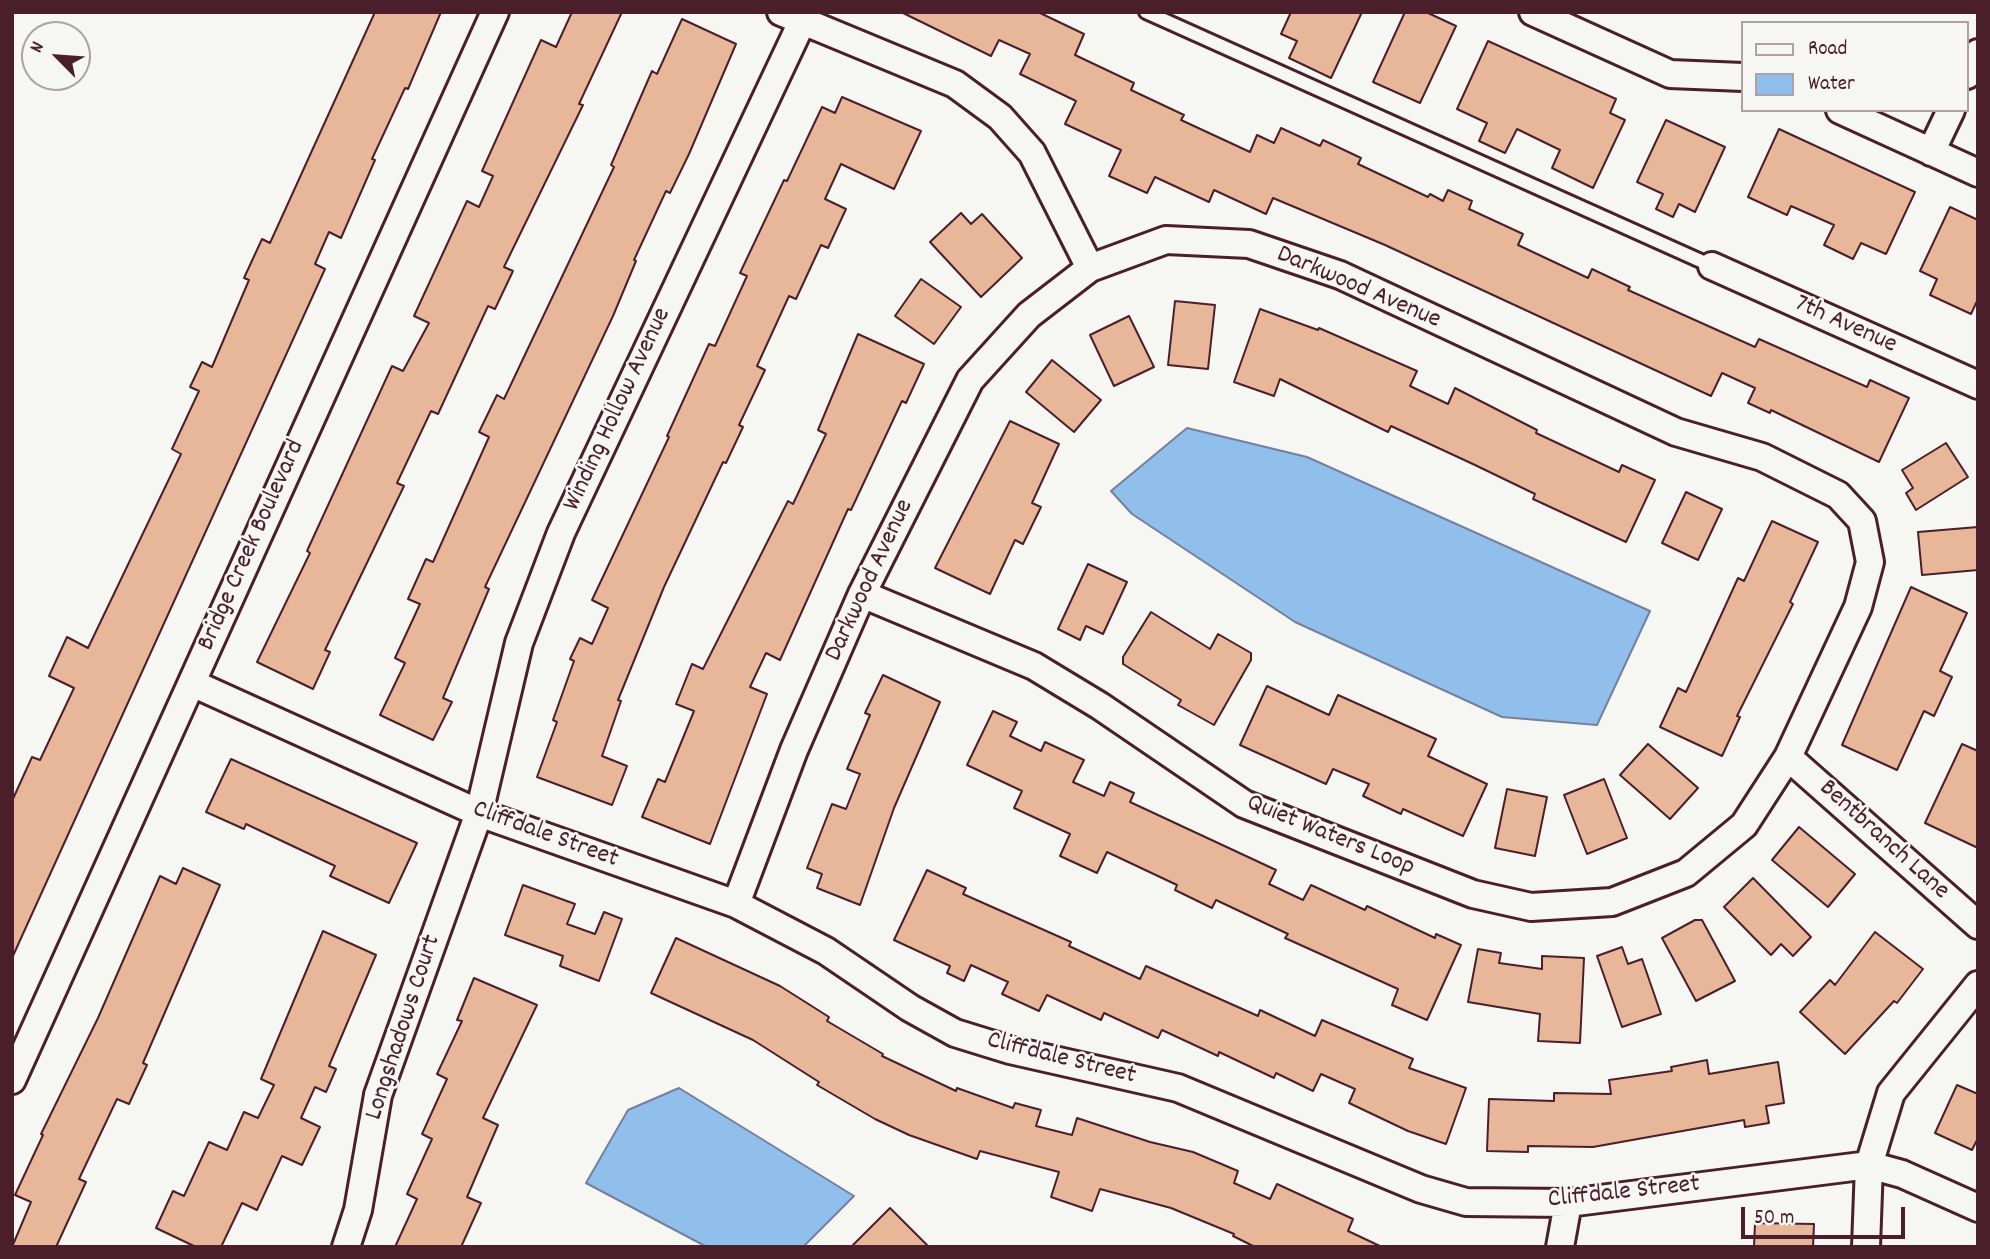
<!DOCTYPE html>
<style>
body{margin:0}
#map{position:relative;width:1990px;height:1259px;overflow:hidden;background:#f6f6f2;font-family:Dekko,sans-serif}
canvas{display:block}
.frame{position:absolute;inset:0;border:14px solid #4a1f2b;pointer-events:none}
.legend{position:absolute;left:1741px;top:21px;width:228px;height:91px;box-sizing:border-box;background:#f6f6f2;border:2px solid #b1a0a2;margin:0;padding:9px 12px;list-style:none;font-size:21px;color:#4a1f2b}
.legend li{display:flex;align-items:center;gap:14px;height:35px}
.legend b{width:35px;border:2px solid #b1a0a2}
.north{position:absolute;left:21px;top:21px;width:70px;height:70px;box-sizing:border-box;background:#f6f6f2;border:2px solid #b1a0a2;border-radius:50%;rotate:295deg;font-size:19px;font-weight:700;line-height:28px;text-align:center;color:#4a1f2b}
.north::after{content:'';display:block;margin:auto;width:24px;height:32px;background:#4a1f2b;clip-path:polygon(50% 0,100% 100%,50% 72%,0 100%)}
.scale{position:absolute;left:1741px;top:1207px;width:164px;height:32px;box-sizing:border-box;border:4px solid #4a1f2b;border-top:0;padding-left:9px;font-size:21px;line-height:24px;white-space:nowrap;color:#4a1f2b;-webkit-text-stroke:5px #f6f6f2;paint-order:stroke}
</style>
<div id="map">
<canvas width="1990" height="1259"></canvas>
<div class="frame"></div>
<ul class="legend">
<li><b style="height:9px;background:#f6f6f2"></b>Road</li>
<li><b style="height:19px;background:#91bfeb"></b>Water</li>
</ul>
<div class="north">N</div>
<div class="scale">50 m</div>
</div>
<script>
const ctx = document.querySelector('canvas').getContext('2d');
ctx.lineJoin = 'round';
function paint(path, color) { ctx.fillStyle = color; ctx.fill(path, 'evenodd'); }
const toPath = rows => new Path2D(rows.map(r => 'M' + r).join(''));
function trace(path, color, width, dash) { ctx.strokeStyle = color; ctx.lineWidth = width; ctx.lineCap = dash ? 'butt' : 'round'; ctx.setLineDash(dash || []); ctx.stroke(path); }
function label(font, color, halo, rows, align = 'center') {
  ctx.font = font + ' Dekko,sans-serif'; ctx.lineWidth = 5; ctx.setLineDash([]); ctx.textBaseline = 'middle'; ctx.strokeStyle = halo; ctx.fillStyle = color; for (const [text, x, y, turn = 0] of rows) {
    ctx.save(); ctx.translate(x, y); ctx.rotate((+turn || 0) * Math.PI / 180); ctx.textAlign = isNaN(turn) ? turn : align; if (halo) ctx.strokeText(text, 0, 0); ctx.fillText(text, 0, 0); ctx.restore();
  }
}
const water = toPath([
 [1187,428,1307,457,1650,611,1597,725,1502,717,1295,622,1132,514,1111,491,1187,428],
 [679,1088,854,1196,803,1247,707,1247,586,1183,628,1110,679,1088]
]);
paint(water, '#91bfeb');
trace(water, '#757f9e', 2);
const building = toPath([
 [375,12,441,12,408,89,405,88,372,159,375,160,341,238,329,232,315,264,325,269,12,958,12,801,32,757,40,760,74,688,49,676,67,637,88,648,181,454,172,449,199,391,190,387,202,362,212,367,249,280,244,278,262,239,270,243,375,12],
 [572,12,622,12,579,104,583,105,504,267,513,271,495,309,488,306,438,414,431,411,397,483,404,486,325,650,330,652,313,689,257,662,310,553,307,551,392,366,403,371,429,323,414,316,467,201,479,207,493,176,482,171,541,40,556,47,572,12],
 [901,12,1038,12,1084,34,1075,55,1134,83,1131,90,1184,115,1181,120,1250,152,1257,135,1274,143,1281,128,1320,146,1323,140,1361,158,1358,164,1428,197,1430,194,1443,201,1448,190,1472,201,1469,209,1523,234,1518,245,1588,278,1592,269,1630,287,1628,290,1755,347,1759,339,1867,387,1870,380,1909,398,1879,462,1771,410,1770,413,1748,403,1755,388,1722,373,1711,396,1385,245,1273,198,1266,214,1214,190,1209,202,1155,177,1147,193,1109,176,1121,150,1065,124,1076,101,1020,74,1030,54,999,40,991,56,901,12],
 [1291,12,1362,12,1331,78,1289,58,1297,41,1281,34,1291,12],
 [1405,12,1426,12,1456,26,1420,103,1373,82,1405,12],
 [682,19,736,44,689,154,670,193,666,191,634,260,636,261,613,316,485,587,489,589,443,698,452,702,433,740,380,715,405,663,395,658,420,604,408,599,426,559,433,562,489,437,479,432,497,395,504,399,614,167,611,165,652,71,657,74,682,19],
 [1488,41,1616,99,1610,113,1625,120,1593,188,1552,168,1560,150,1517,129,1505,153,1479,141,1487,123,1457,109,1488,41],
 [842,97,921,131,894,189,841,164,825,199,846,209,828,248,821,245,796,299,789,296,757,366,765,370,739,425,743,427,726,463,723,462,664,587,618,700,621,701,602,756,627,766,612,805,537,777,557,722,553,720,574,661,570,659,580,638,592,644,608,608,592,600,669,437,667,436,709,344,715,346,747,276,740,273,784,180,787,181,822,107,835,113,842,97],
 [1666,120,1725,147,1695,212,1679,204,1673,217,1656,209,1663,194,1637,182,1666,120],
 [1779,129,1915,192,1886,254,1861,243,1853,259,1824,245,1834,225,1791,206,1787,215,1748,197,1779,129],
 [1950,207,1978,220,1978,299,1971,314,1930,295,1937,279,1920,271,1950,207],
 [961,213,971,224,982,214,1022,258,981,297,930,242,961,213],
 [921,279,961,307,934,344,895,316,921,279],
 [1175,301,1215,305,1208,369,1168,365,1175,301],
 [1260,309,1318,330,1319,328,1417,371,1410,386,1448,404,1455,388,1537,430,1536,433,1619,472,1622,465,1655,480,1626,542,1533,499,1535,494,1475,465,1391,426,1388,432,1280,379,1274,396,1234,382,1260,309],
 [1129,316,1154,367,1114,386,1090,335,1129,316],
 [858,334,924,364,906,403,902,401,851,510,848,509,780,660,766,653,750,687,767,694,710,844,642,817,658,779,665,782,694,711,676,704,692,664,703,669,788,501,793,504,826,434,818,430,858,334],
 [1052,360,1101,400,1074,432,1026,392,1052,360],
 [1010,421,1059,444,1032,503,1041,507,1023,544,1015,540,990,594,935,568,1010,421],
 [1946,443,1968,477,1916,510,1906,493,1913,488,1902,470,1946,443],
 [1686,492,1722,509,1698,560,1662,543,1686,492],
 [1772,521,1818,542,1790,602,1793,604,1737,716,1740,717,1722,756,1660,727,1678,688,1686,692,1738,578,1744,581,1772,521],
 [1978,527,1978,570,1922,575,1918,532,1978,527],
 [1088,564,1127,582,1103,634,1086,626,1080,640,1058,629,1088,564],
 [1911,587,1967,613,1940,671,1952,677,1934,716,1924,711,1897,770,1842,745,1911,587],
 [1151,612,1210,649,1218,634,1251,653,1251,660,1214,725,1178,705,1181,700,1123,664,1123,657,1151,612],
 [883,675,940,702,894,808,860,905,817,888,822,874,807,868,832,804,846,809,860,774,847,769,870,715,865,713,883,675],
 [1267,686,1329,715,1338,695,1436,739,1428,756,1487,784,1463,836,1403,809,1401,814,1363,796,1369,784,1333,769,1326,784,1240,745,1267,686],
 [993,711,1017,722,1010,736,1041,751,1045,742,1084,760,1073,782,1104,796,1110,782,1134,793,1130,802,1276,870,1269,884,1303,900,1311,885,1365,910,1367,906,1435,938,1436,934,1461,945,1427,1020,1392,1005,1398,989,1285,938,1288,934,1216,900,1212,908,1175,890,1177,885,1107,852,1097,873,1060,856,1070,834,1014,808,1022,791,967,765,993,711],
 [1648,744,1698,788,1670,819,1620,775,1648,744],
 [1962,744,1978,751,1978,848,1925,823,1962,744],
 [231,759,417,843,389,903,330,876,335,866,246,824,244,829,206,812,231,759],
 [1604,779,1627,838,1587,854,1564,795,1604,779],
 [1507,789,1547,797,1535,856,1495,848,1507,789],
 [1799,827,1855,874,1828,907,1772,860,1799,827],
 [183,868,220,885,143,1063,147,1065,129,1104,117,1099,79,1179,86,1182,56,1247,12,1247,31,1202,15,1195,43,1135,41,1134,98,1018,160,876,176,884,183,868],
 [927,870,966,888,963,894,1071,942,1069,946,1140,979,1146,966,1258,1016,1260,1010,1315,1036,1322,1020,1413,1059,1409,1068,1466,1088,1446,1144,1408,1131,1349,1103,1355,1089,1321,1074,1313,1091,1276,1073,1274,1078,1219,1052,1218,1056,1162,1030,1158,1038,1104,1013,1101,1020,1047,995,1039,1011,1002,994,1008,982,971,965,964,981,947,973,950,966,894,940,927,870],
 [1753,878,1811,937,1793,956,1781,944,1771,955,1724,907,1753,878],
 [523,885,575,904,567,924,595,934,604,912,622,919,599,981,560,966,563,956,505,935,523,885],
 [1695,920,1702,920,1735,981,1696,1001,1662,938,1695,920],
 [323,931,376,955,329,1066,336,1069,326,1092,315,1087,301,1118,320,1127,302,1165,282,1156,257,1210,242,1203,221,1247,196,1247,156,1228,173,1191,184,1196,209,1142,227,1150,244,1112,258,1118,274,1085,261,1079,323,931],
 [1875,932,1923,969,1897,1003,1894,1001,1845,1054,1800,1012,1830,980,1835,985,1875,932],
 [676,938,780,986,829,1017,827,1021,883,1054,882,1056,956,1091,957,1088,1013,1108,1015,1103,1041,1110,1036,1126,1072,1135,1077,1118,1150,1142,1193,1152,1238,1171,1234,1183,1270,1199,1277,1184,1353,1219,1348,1231,1382,1247,1255,1247,1233,1236,1234,1234,1171,1208,1100,1189,1092,1211,1051,1197,1059,1172,980,1151,977,1159,909,1135,875,1119,817,1085,819,1082,753,1040,651,993,676,938],
 [1622,947,1628,964,1642,959,1661,1014,1622,1027,1597,956,1622,947],
 [1478,949,1501,953,1499,963,1542,969,1542,956,1584,958,1580,1043,1538,1041,1540,1014,1468,1002,1478,949],
 [474,978,537,1005,483,1118,498,1125,467,1197,481,1203,461,1247,395,1247,417,1199,407,1194,432,1139,422,1134,447,1079,437,1074,462,1021,457,1020,474,978],
 [1707,1060,1709,1074,1778,1062,1784,1103,1766,1106,1769,1123,1745,1127,1744,1120,1593,1147,1528,1146,1528,1152,1487,1151,1489,1099,1554,1101,1554,1093,1611,1094,1609,1080,1672,1071,1671,1067,1707,1060],
 [1957,1085,1978,1094,1978,1138,1972,1150,1935,1133,1957,1085],
 [890,1208,929,1247,851,1247,890,1208],
 [1755,1223,1814,1224,1813,1247,1754,1247,1755,1223]
]);
paint(building, '#e8b799');
trace(building, '#4a1f2b', 2);
const service = toPath([
 [1146,12,1712,266]
]);
const minor = toPath([
 [781,12,955,84,1000,117,1032,153,1090,268],
 [1533,12,1670,74,1743,77],
 [1967,75,1978,53],
 [1840,110,1978,173],
 [1931,152,1951,110],
 [1712,266,1978,385],
 [192,683,479,813,736,904,826,951,910,1008,955,1033,1010,1050,1178,1088,1421,1189,1466,1202,1568,1203,1869,1165,1902,1174,1978,1208],
 [1788,757,1978,925],
 [736,904,794,750,862,594,970,380,1029,315,1090,268,1166,240,1249,244,1340,275,1676,432,1762,457,1838,495,1862,521,1870,562,1858,607,1788,757,1744,825,1686,873,1612,902,1531,907,1473,894,1244,804,1100,706,1034,666,862,594],
 [12,1080,495,12],
 [346,1247,358,1210,378,1095,479,813,519,643,561,533,802,22],
 [1560,1247,1568,1203],
 [1866,1247,1869,1165,1891,1093,1978,985]
]);
trace(service, '#4a1f2b', 18);
trace(minor, '#4a1f2b', 32);
trace(service, '#f6f6f2', 12);
trace(minor, '#f6f6f2', 26);
label('26px', '#4a1f2b', '#f6f6f2', [
 ["Darkwood Avenue",1358,289,23],
 ["7th Avenue",1845,326,24],
 ["Winding Hollow Avenue",619,410,-65],
 ["Bridge Creek Boulevard",253,546,-66],
 ["Darkwood Avenue",871,581,-65],
 ["Cliffdale Street",545,836,20],
 ["Quiet Waters Loop",1330,837,22],
 ["Bentbranch Lane",1883,841,42],
 ["Longshadows Court",405,1028,-72],
 ["Cliffdale Street",1061,1060,14],
 ["Cliffdale Street",1624,1194,-6]
]);
</script>
